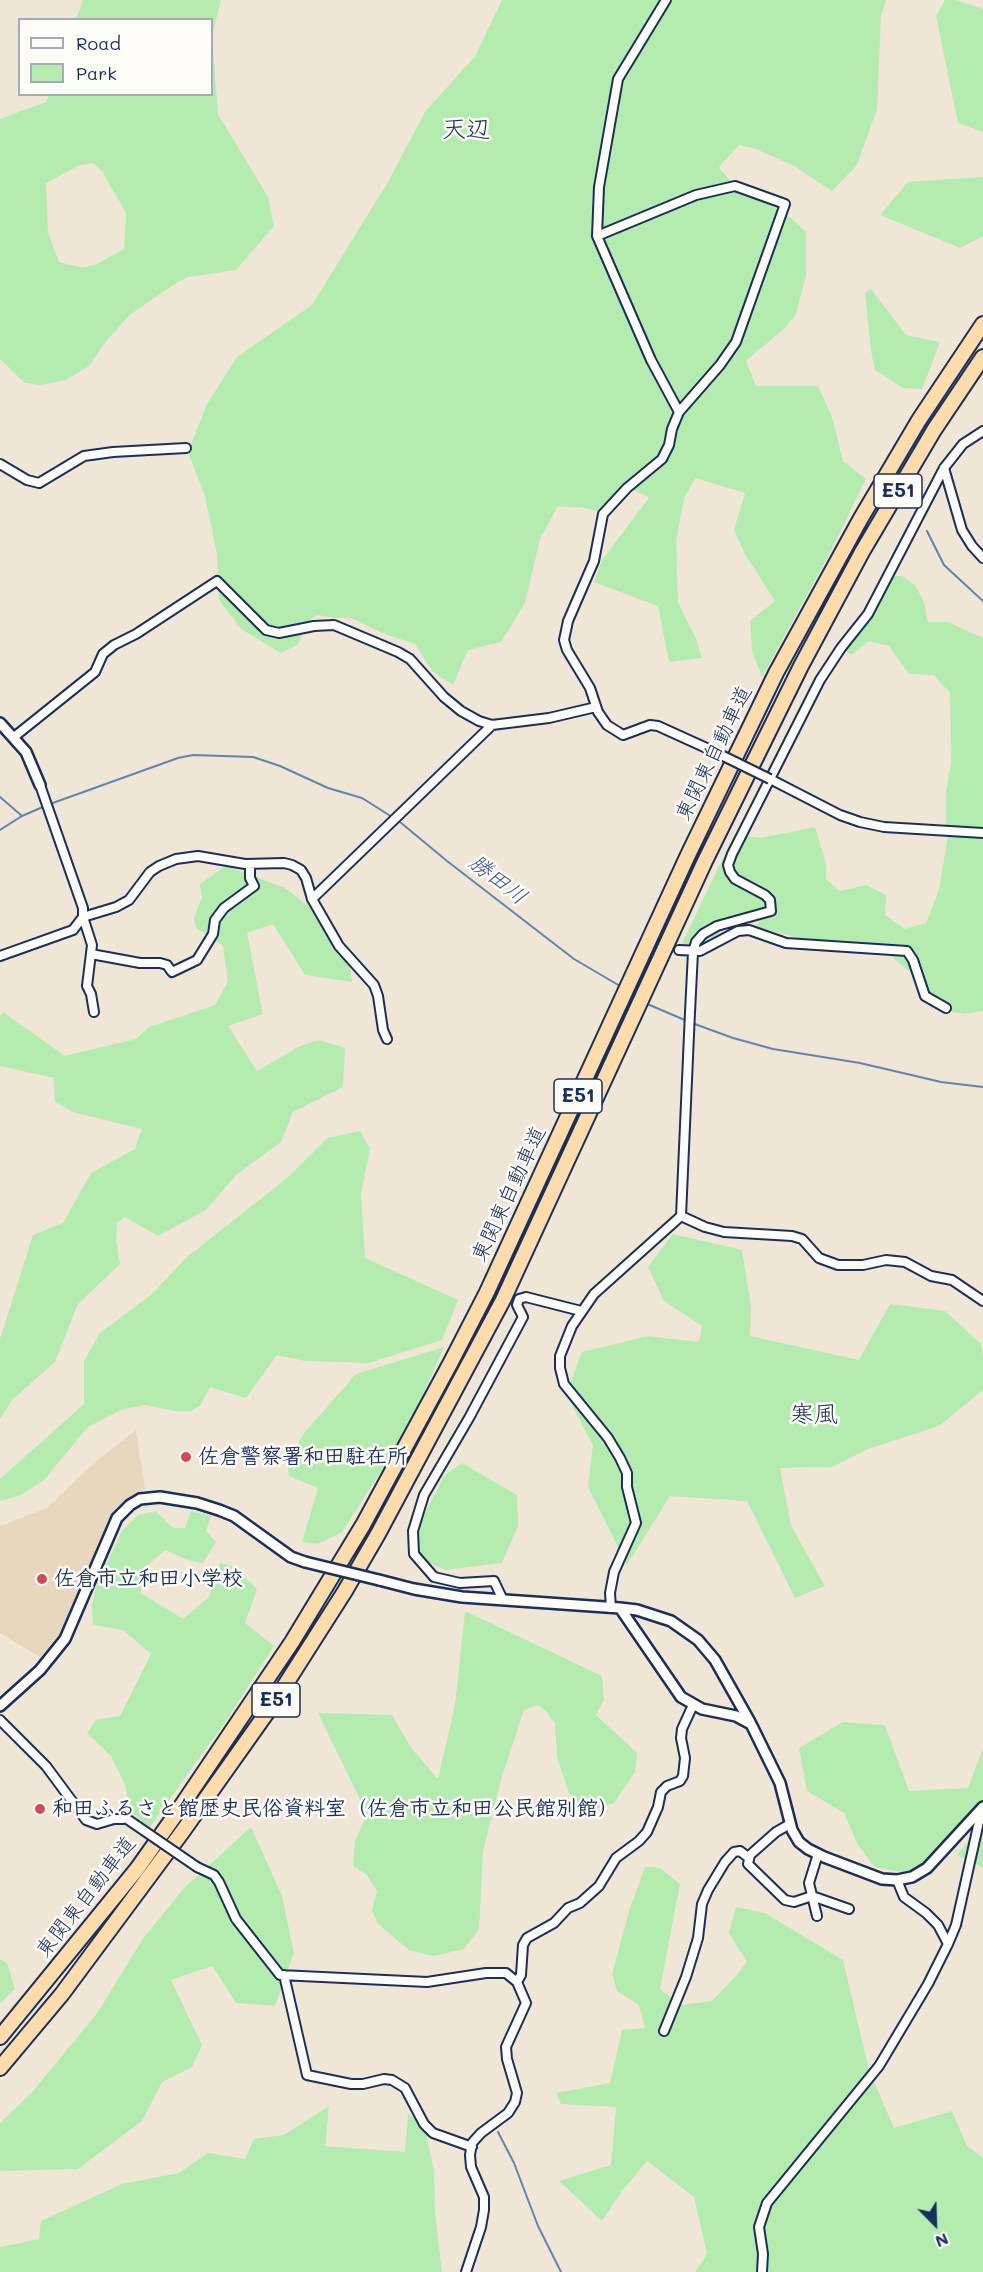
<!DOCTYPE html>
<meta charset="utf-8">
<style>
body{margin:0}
#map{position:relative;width:983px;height:2272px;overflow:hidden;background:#f0e6d5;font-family:Mali,sans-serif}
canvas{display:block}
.legend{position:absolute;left:18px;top:18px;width:195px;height:78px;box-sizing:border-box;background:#fdfcf7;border:2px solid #a3aaba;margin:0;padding:8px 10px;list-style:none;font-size:18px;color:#1b2f5e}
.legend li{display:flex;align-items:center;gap:12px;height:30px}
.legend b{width:30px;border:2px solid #a3aaba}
.north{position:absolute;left:905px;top:2194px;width:60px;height:60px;-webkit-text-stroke:4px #fdfcf7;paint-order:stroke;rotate:157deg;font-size:16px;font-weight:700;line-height:24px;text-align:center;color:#1b2f5e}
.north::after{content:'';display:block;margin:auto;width:21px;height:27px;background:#1b2f5e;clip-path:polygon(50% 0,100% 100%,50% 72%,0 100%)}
</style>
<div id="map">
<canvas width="983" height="2272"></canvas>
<ul class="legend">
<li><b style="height:8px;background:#fdfcf7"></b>Road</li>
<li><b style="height:16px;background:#b4ecb0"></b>Park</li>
</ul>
<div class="north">N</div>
</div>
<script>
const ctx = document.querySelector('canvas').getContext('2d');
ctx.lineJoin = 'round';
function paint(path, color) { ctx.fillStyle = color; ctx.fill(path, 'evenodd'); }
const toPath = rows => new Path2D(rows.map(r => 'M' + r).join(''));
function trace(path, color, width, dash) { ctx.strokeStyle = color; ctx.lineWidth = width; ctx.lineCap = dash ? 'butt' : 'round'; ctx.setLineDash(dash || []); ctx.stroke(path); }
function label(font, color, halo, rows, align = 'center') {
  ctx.font = font + ' Mali,"Klee One",sans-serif'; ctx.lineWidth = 5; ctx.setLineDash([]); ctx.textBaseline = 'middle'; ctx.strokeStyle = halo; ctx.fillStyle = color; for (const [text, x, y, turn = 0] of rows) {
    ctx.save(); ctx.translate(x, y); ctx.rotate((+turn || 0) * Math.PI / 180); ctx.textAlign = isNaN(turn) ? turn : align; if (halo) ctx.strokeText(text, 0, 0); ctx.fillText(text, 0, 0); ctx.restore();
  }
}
paint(toPath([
 [136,1430,145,1489,115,1508,60,1633,40,1657,0,1633,0,1526,47,1508,94,1463]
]), '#e7d7bd');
paint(toPath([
 [83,0,221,0,212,36,218,114,268,197,274,226,236,270,188,277,178,282,131,314,107,340,89,366,66,380,40,385,25,383,0,359,0,119,46,102,49,95,212,94,212,20,76,19],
 [93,163,102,171,126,213,124,249,97,264,83,268,59,262,48,232,46,183,80,165],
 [502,0,886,0,881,16,877,109,857,165,832,191,794,166,756,149,739,145,719,167,728,178,791,218,806,232,806,275,796,314,785,328,746,361,756,386,818,386,832,417,843,461,866,479,830,553,762,677,752,651,750,621,775,601,745,554,734,530,745,493,695,478,684,499,676,542,678,602,696,639,702,658,669,662,658,606,594,582,602,560,649,498,632,489,607,514,585,508,558,506,540,539,525,603,501,642,468,650,453,685,432,671,415,644,382,633,351,618,335,618,318,615,310,620,297,645,281,653,241,629,219,600,217,554,205,496,188,452,207,404,237,357,312,305,388,182,425,112,475,56],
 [945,0,956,0,983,9,983,132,958,123,936,16],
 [983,177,983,236,960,248,880,215,908,182],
 [871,289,906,335,940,342,922,389,903,388,875,370,871,351,865,293],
 [890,576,902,576,915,585,924,602,928,622,948,622,983,638,983,830,946,825,946,791,951,763,950,693,934,675,909,674,889,646,869,641,851,655,844,649,867,621],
 [815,827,826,864,826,879,840,891,866,885,886,895,885,915,905,929,926,923,939,890,948,835,974,836,983,839,983,1011,965,1014,947,1011,927,996,918,979,891,956,862,945,819,943,768,930,753,930,767,911,727,923,710,947,698,950,681,946,734,835,761,838],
 [226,866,285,888,322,917,349,958,352,982,305,975,273,924,247,933,263,1014,228,1026,257,1071,300,1046,319,1040,345,1048,343,1087,293,1112,281,1142,236,1175,206,1210,158,1236,125,1217,117,1223,116,1240,120,1264,78,1304,55,1362,12,1400,0,1419,0,1339,33,1235,63,1223,91,1173,135,1149,142,1129,73,1112,55,1102,54,1078,0,1066,0,1016,3,1012,65,1056,136,1039,149,1027,215,1005,228,981,223,946,196,928,194,917,202,898,200,884],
 [360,1131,370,1149,361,1193,365,1258,458,1300,442,1340,369,1363,305,1361,277,1355,246,1398,210,1387,200,1406,190,1411,175,1411,145,1405,121,1410,88,1427,44,1480,21,1495,0,1501,0,1479,84,1404,84,1361,100,1333,152,1294,187,1257,287,1178,328,1138],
 [673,1234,742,1250,751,1307,750,1336,859,1360,890,1304,945,1311,981,1344,983,1356,983,1390,939,1426,868,1449,832,1467,780,1468,791,1526,825,1586,795,1598,747,1501,670,1496,627,1565,588,1487,593,1445,566,1394,582,1352,648,1336,699,1342,702,1326,664,1301,648,1267],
 [444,1347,407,1431,342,1532,318,1544,302,1542,318,1488,289,1476,287,1463,305,1432,356,1374],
 [462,1463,517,1495,518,1526,502,1563,446,1570,409,1555,419,1525,444,1476],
 [156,1511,173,1528,185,1528,191,1511,211,1516,206,1531,216,1542,203,1563,188,1560,165,1550,140,1572,141,1593,183,1619,209,1597,220,1563,232,1566,257,1589,245,1623,274,1646,228,1718,149,1828,130,1810,125,1784,111,1756,87,1733,97,1719,120,1716,151,1654,123,1630,93,1625,92,1605,96,1587,122,1531,138,1515],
 [465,1611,602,1676,604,1700,596,1715,637,1753,635,1772,614,1803,583,1813,574,1808,557,1757,555,1723,546,1711,538,1705,524,1710,502,1777,483,1851,479,1929,464,1949,434,1956,409,1950,378,1924,372,1910,377,1891,366,1874,353,1866,355,1841,367,1814,318,1713,392,1715,412,1749,438,1779,455,1705],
 [843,1722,885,1725,909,1791,968,1788,983,1748,983,1799,918,1875,875,1867,858,1845,844,1813,807,1791,799,1748],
 [983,1823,983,1868,957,1855],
 [251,1827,282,1896,294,1953,275,2006,236,2003,212,1966,171,1980,202,2045,192,2067,162,2082,142,2121,78,2169,0,2171,0,2123,33,2091,98,2012,142,1940,184,1888],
 [645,1867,660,1868,680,1884,660,1989,681,2005,712,2001,735,1977,747,1962,729,1933,736,1907,765,1913,843,1960,869,2070,894,2128,952,2111,967,2146,983,2158,983,2272,695,2272,707,2254,694,2197,647,2161,622,2191,602,2221,559,2181,611,2165,616,2107,561,2104,556,2093,610,2083,622,2030,645,2028,639,2005,617,1991,612,1974,630,1908],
 [0,1959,7,1963,15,1989,0,2003],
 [329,2106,325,2146,405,2152,408,2114,424,2123,434,2171,435,2213,442,2272,0,2272,0,2247,39,2239,41,2221,122,2184,179,2173,208,2153,245,2159,254,2139,284,2135]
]), '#b4ecb0');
trace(toPath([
 [927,531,944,565,983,601],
 [0,797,22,816],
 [50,804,178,758,193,755,253,757,280,766,328,788,362,798,400,822,447,861,574,959,620,986],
 [0,830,22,816,45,806],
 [645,1003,687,1021],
 [692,1023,733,1038,773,1049,860,1063,941,1082,983,1087],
 [498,2132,514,2163,538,2226,561,2272]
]), '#6185b3', 2);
const minor = toPath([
 [666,0,618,79,599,187,597,236,651,360,679,412],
 [597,236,696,195,735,186,785,204,736,342,720,365,679,412,672,429,669,445,662,459,627,488,603,514,594,561,568,621,564,640,567,650,590,688,598,712,607,725,623,735,650,725,658,726,713,751],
 [0,464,27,480,39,483,84,456,113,452,186,448],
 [944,468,962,530,972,546,983,558],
 [14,737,95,672,103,654,114,645,136,634,217,581,266,630,279,633,314,626,334,625,398,652,410,659,444,697,461,711,479,721,492,725,549,718,596,707],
 [770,779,840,815,860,822,884,827,983,833],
 [312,899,492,725],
 [679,950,700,951,738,931,749,930,786,943,907,951,913,960,925,996,946,1008],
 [91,954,140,963,160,963,167,965,172,972,197,960,213,934,215,920,224,908,254,886,250,878,250,864],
 [0,956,73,930,83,917,83,908,40,785],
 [94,1012,91,994,87,986,92,945,83,917,116,907,129,900,150,872,159,866,176,859,198,856,245,864,284,863,292,865,301,870,306,878,312,899,339,946,374,985,378,996,383,1030,387,1039],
 [681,1216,705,1227,724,1232,792,1236,802,1239,819,1258,838,1265,863,1265,886,1260,905,1262,931,1276,952,1280,983,1301],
 [503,1600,494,1581,460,1583,434,1577,414,1554,413,1531,424,1495,469,1418,523,1317,517,1305,519,1299,526,1297,581,1311],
 [611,1608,610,1593,614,1572,636,1523,627,1487,627,1473,620,1458,608,1438,564,1384,560,1368,560,1356,572,1326,594,1294,681,1216,690,1012,693,952,696,942,703,934,717,926,771,911,770,900,765,895,735,879,730,872,728,865,732,854,820,680,841,648,868,614,944,468,963,444,983,431],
 [0,1720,46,1766,86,1820,97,1824,114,1819,127,1819],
 [790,1824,776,1832,750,1855,748,1864,785,1900,794,1902,812,1896,849,1909],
 [197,1867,214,1875,219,1882,236,1919,280,1975,427,1982,486,1973,506,1973,517,1982,526,2003,506,2047,507,2059,517,2093,515,2102,508,2113,481,2133,472,2143,470,2155,471,2167,484,2197,484,2210,481,2227,466,2272],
 [897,1880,904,1897,926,1913,938,1925,948,1944],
 [817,1916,809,1883,818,1854],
 [284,1975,307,2075,351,2084,363,2084,384,2079,392,2080,405,2088,424,2124,433,2133,472,2147],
 [517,1982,521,1975,523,1945,527,1938,554,1923,568,1908,580,1903,599,1886,616,1858,639,1841,647,1832,658,1807,661,1792,667,1786,680,1781,683,1776,685,1758,681,1738,682,1729,693,1705],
 [664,2031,686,1977,698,1938,702,1904,708,1890,725,1862,734,1852,740,1851,749,1858],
 [762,2272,763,2254,759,2227,767,2203,879,2066,928,1984,948,1944,956,1925,982,1808]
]);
const tertiary = toPath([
 [0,723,26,752,40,785],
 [379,1580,414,1589,462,1597,620,1608,681,1697,702,1709,736,1716,751,1724,780,1783,792,1830,799,1842,808,1849,824,1857,882,1879,897,1880,912,1877,927,1868,983,1807],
 [620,1608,637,1610,671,1621,698,1640,715,1660,750,1722],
 [0,1706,40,1670,65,1639,117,1518,130,1505,140,1499,160,1497,197,1503,219,1510,234,1516,291,1557,305,1562]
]);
const motorway = toPath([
 [0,2037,137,1869,176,1814,292,1642,363,1525,451,1362,487,1292,688,855,776,673,861,518,919,420,983,324],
 [0,2068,62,1994,183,1831,273,1704,345,1591,378,1534,503,1300,705,861,801,666,862,552,934,430,983,357]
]);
trace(minor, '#1b2f5e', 12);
trace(tertiary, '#1b2f5e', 14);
trace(motorway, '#1b2f5e', 18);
trace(minor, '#fdfcf7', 8);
trace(tertiary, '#fdfcf7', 9);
trace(motorway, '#fddcac', 14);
const minorBridge = toPath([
 [713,751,770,779],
 [127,1819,197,1867]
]);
const tertiaryBridge = toPath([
 [305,1562,379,1580]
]);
trace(minorBridge, '#1b2f5e', 12, []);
trace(tertiaryBridge, '#1b2f5e', 14, []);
trace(minorBridge, '#fdfcf7', 8);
trace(tertiaryBridge, '#fdfcf7', 9);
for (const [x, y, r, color] of [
 [186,1457,6,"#d1495b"],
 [42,1579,6,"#d1495b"],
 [40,1809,6,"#d1495b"]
]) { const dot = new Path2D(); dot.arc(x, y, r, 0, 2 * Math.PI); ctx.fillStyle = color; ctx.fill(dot); trace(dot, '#fdfcf7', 2); }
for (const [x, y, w] of [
 [898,491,48],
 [578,1096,48],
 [276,1700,48]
]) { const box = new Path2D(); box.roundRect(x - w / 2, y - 17, w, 34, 4.5); ctx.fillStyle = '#fdfcf7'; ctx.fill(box); trace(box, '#1b2f5e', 1.5); }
label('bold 20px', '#1b2f5e', null, [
 ["E51",898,491],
 ["E51",578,1096],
 ["E51",276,1700]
]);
label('21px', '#1b2f5e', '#fdfcf7', [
 ["東関東自動車道",714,753,-64],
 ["東関東自動車道",509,1194,-65],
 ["東関東自動車道",86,1897,-52]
]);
label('bold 21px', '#1b2f5e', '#fdfcf7', [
 ["佐倉警察署和田駐在所",198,1457],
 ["佐倉市立和田小学校",54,1579],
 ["和田ふるさと館歴史民俗資料室（佐倉市立和田公民館別館）",52,1809]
], 'left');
label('italic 22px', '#3e5a88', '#fdfcf7', [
 ["勝田川",498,880,38]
]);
label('24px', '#1b2f5e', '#fdfcf7', [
 ["天辺",466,130],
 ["寒風",814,1415]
]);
</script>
